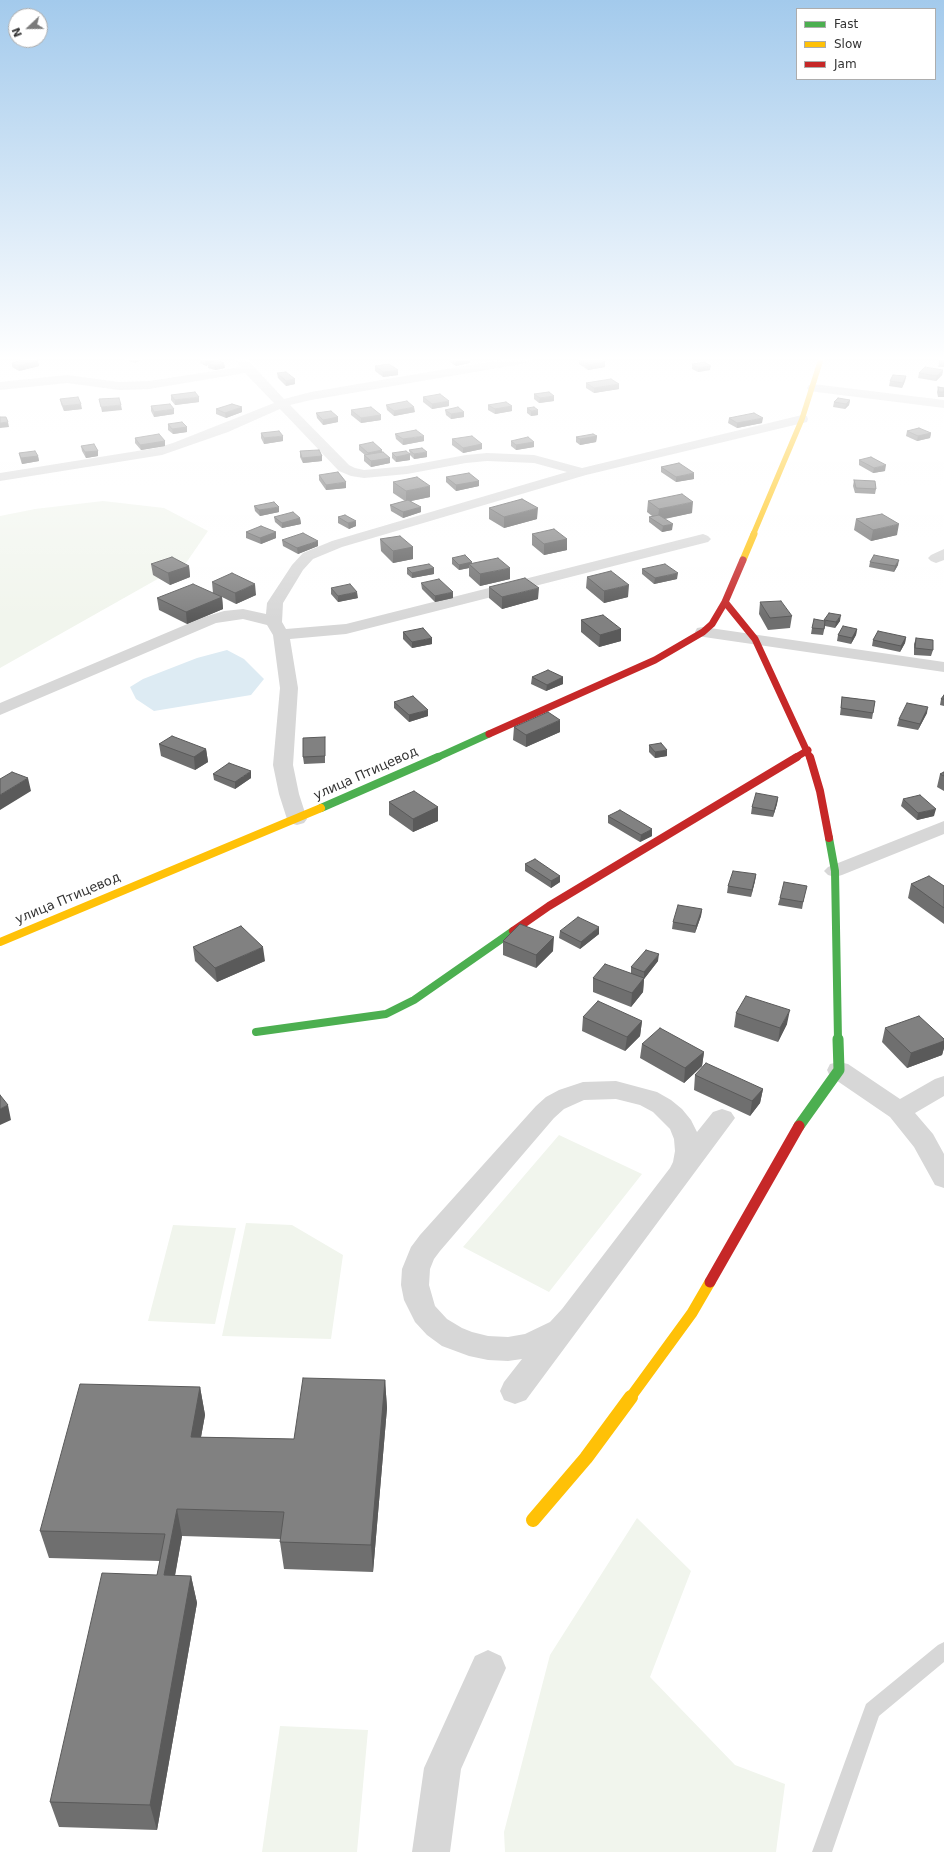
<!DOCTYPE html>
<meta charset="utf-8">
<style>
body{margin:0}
#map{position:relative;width:944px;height:1852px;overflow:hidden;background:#fff;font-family:"DejaVu Sans",sans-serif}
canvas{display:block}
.legend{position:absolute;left:796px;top:8px;width:140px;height:72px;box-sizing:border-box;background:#fff;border:1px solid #adadad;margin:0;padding:5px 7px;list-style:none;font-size:12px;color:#333}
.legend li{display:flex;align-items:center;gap:8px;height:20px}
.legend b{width:20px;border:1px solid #adadad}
.north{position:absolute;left:8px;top:8px;width:40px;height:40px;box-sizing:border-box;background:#fff;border:1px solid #adadad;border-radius:50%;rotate:248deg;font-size:11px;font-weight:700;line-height:16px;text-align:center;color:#333}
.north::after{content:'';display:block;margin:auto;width:14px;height:18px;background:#7a7a7a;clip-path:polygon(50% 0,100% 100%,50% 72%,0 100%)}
</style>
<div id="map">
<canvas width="944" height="1852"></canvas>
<ul class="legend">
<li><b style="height:5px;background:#4caf50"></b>Fast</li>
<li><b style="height:5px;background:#ffc107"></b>Slow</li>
<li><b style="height:5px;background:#c62828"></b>Jam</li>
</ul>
<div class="north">N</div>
</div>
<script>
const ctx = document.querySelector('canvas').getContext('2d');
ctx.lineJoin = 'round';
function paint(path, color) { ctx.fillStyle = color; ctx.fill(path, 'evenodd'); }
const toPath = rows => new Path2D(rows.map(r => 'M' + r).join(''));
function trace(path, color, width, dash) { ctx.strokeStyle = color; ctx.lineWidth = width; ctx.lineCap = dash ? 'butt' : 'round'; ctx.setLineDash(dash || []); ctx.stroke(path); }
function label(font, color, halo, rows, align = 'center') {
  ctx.font = font + ' "DejaVu Sans",sans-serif'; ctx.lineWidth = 4; ctx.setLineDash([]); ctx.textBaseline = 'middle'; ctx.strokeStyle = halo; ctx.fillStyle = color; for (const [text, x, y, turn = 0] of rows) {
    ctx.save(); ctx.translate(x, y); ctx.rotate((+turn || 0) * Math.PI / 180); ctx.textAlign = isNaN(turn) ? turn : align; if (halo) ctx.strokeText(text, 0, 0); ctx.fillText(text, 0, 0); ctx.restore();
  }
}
paint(toPath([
 [103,501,164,508,208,531,186,563,0,668,0,516,35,509],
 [559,1135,642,1174,549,1292,463,1247],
 [246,1223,292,1225,343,1255,331,1339,222,1336],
 [173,1225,236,1228,215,1324,148,1321],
 [637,1518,691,1571,650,1677,735,1765,785,1784,776,1852,505,1852,504,1832,550,1655],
 [280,1726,368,1730,357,1852,262,1852]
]), '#f1f5ed');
paint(toPath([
 [227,650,244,659,264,679,251,695,154,711,136,699,130,687,143,679,197,658]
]), '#ddebf3');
paint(toPath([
 [944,1642,944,1662,879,1716,832,1852,812,1852,866,1704,938,1645,944,1642]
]), '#d7d7d7');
paint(toPath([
 [235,359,247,359,284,399,311,392,505,359,533,359,527,363,311,400,290,405,349,465,355,468,364,470,407,466,466,455,487,453,534,455,582,468,802,415,807,416,808,419,807,422,586,475,342,547,313,559,303,570,283,603,282,622,286,629,346,624,703,534,708,536,711,539,708,542,346,634,290,639,298,688,293,765,299,794,307,819,304,823,297,825,290,823,287,819,279,794,273,765,280,688,273,635,267,625,243,619,216,623,0,715,0,703,204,617,224,611,243,609,266,614,267,603,292,565,303,553,332,541,567,472,534,463,487,461,466,463,407,474,364,478,351,476,339,471,280,409,228,432,162,455,0,481,0,473,156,448,173,443,274,403,245,373,149,389,119,390,67,383,0,390,0,382,67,375,119,382,149,381,240,367,235,359],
 [813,384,944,400,944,408,809,391,807,388,809,385,813,384],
 [944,549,944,560,936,563,931,561,928,558,931,555,944,549],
 [703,627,944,662,944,672,697,636,695,632,697,628,703,627],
 [944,821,944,834,842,875,835,877,828,875,824,871,828,867,944,821],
 [839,1062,848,1064,900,1099,935,1079,944,1076,944,1096,915,1113,933,1134,944,1154,944,1188,935,1185,914,1147,890,1117,830,1076,827,1070,830,1064,839,1062],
 [616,1081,657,1092,671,1100,682,1109,691,1120,697,1132,713,1112,722,1109,731,1112,735,1118,526,1400,515,1404,504,1400,500,1391,504,1382,522,1359,508,1361,488,1360,469,1356,442,1346,427,1335,415,1322,404,1300,401,1285,402,1269,411,1247,420,1235,536,1106,546,1097,559,1090,583,1082,616,1081],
 [616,1099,640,1105,653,1112,670,1129,674,1139,675,1151,673,1162,670,1168,562,1309,550,1322,525,1334,508,1337,488,1336,472,1332,462,1328,447,1319,435,1306,429,1285,430,1269,434,1259,440,1251,554,1118,564,1109,584,1100,616,1099],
 [488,1650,501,1656,506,1668,461,1769,450,1852,412,1852,424,1768,475,1656,488,1650]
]), '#d7d7d7');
trace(toPath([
 [436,758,489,734]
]), '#4caf50', 7);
trace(toPath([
 [321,808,438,757],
 [829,838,835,871,838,1040],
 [256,1032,386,1014,414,1000,513,931]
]), '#4caf50', 8);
trace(toPath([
 [799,1126,839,1070,838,1039]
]), '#4caf50', 11);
trace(toPath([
 [753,535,802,419,821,359]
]), '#ffc107', 5.5);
trace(toPath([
 [743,560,754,534]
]), '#ffc107', 7);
trace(toPath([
 [0,942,321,808]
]), '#ffc107', 8);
trace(toPath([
 [630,1398,692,1313,710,1282]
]), '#ffc107', 11);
trace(toPath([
 [533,1520,586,1458,631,1397]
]), '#ffc107', 14);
trace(toPath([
 [743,560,725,602,755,639,810,758],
 [489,734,655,660,703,632,712,624,725,602],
 [795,758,808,750]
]), '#c62828', 7);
trace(toPath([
 [810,757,820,791,829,838],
 [513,931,549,906,797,757]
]), '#c62828', 8);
trace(toPath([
 [710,1282,799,1126]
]), '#c62828', 11);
paint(toPath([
 [123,359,144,359,135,363],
 [200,359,219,359,219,361,224,363,225,368,215,370,208,368,208,365,206,366,200,363],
 [450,359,470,359,470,363,456,366,450,362],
 [579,359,605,367,588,370,579,364],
 [944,359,944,367,938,367,939,362],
 [38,361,39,366,19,371,12,367,12,363],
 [692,364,710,370,698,372,692,369],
 [375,366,398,370,398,375,383,377,375,371],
 [943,370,942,375,936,381,918,378,919,373],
 [277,373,295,384,286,386,278,378],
 [906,376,905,381,902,388,889,386,890,381],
 [586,383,619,389,594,393,586,388],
 [938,387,944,388,944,397,938,397,937,392],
 [534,394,554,401,539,403,534,399],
 [171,395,199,402,175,405,171,400],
 [423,397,449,406,432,409,423,402],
 [60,399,82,409,64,411,61,404],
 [850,400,849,405,845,409,833,407,834,402],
 [386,405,415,412,394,416,387,410],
 [488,405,512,406,512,411,495,414,488,410],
 [151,406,174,414,154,417,151,411],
 [527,408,538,415,531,416,527,413],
 [216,409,242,412,226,418,216,414],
 [351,410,381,415,381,420,361,423,351,415],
 [445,410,464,412,464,417,451,419,446,415],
 [316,413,338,417,338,422,323,425,317,418],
 [729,418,762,423,737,428,728,423],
 [168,424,187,427,187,432,173,434,168,430],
 [907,431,931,433,930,438,917,441,906,436],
 [261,433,283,441,264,444,261,438],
 [395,434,424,441,403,445,396,439],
 [597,436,596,442,580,445,576,442,576,437],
 [135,438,165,441,165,446,141,450,135,443],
 [452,439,482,444,482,449,463,453,452,445],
 [511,441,534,442,534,447,516,450,511,446],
 [359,445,382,450,382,452,390,458,390,463,371,467,364,461,364,455,365,455,359,450],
 [81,446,98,451,98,456,86,458,82,451],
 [409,450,427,457,414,459,410,455,410,460,396,462,392,458,392,453,410,454],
 [300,451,322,456,322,461,303,463,300,457],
 [19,453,38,456,39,461,22,464,20,458],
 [859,460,885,471,873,473,859,465],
 [661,467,694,479,676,482,661,472],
 [319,475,346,488,326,490,319,480],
 [446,477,479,481,479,486,456,491,446,482],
 [854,480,876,489,875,494,855,493,853,486],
 [393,482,430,497,411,501,421,512,403,518,391,511,390,505,405,501,393,493],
 [648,501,692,513,665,519,672,530,662,532,649,522,649,517,652,516,647,512],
 [254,506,279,512,260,516,255,511],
 [489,508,537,519,504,528,489,519],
 [274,517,300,518,301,524,282,528,275,522],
 [338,517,356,526,349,529,338,523],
 [856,519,897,535,871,541,854,530],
 [246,532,276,532,276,538,261,544,246,538],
 [532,534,567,539,567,550,544,555,532,545],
 [380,539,413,547,413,559,393,563,381,551],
 [282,540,318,546,298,554,283,546],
 [452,558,472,563,510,579,480,586,469,576,469,568,459,570,452,564],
 [870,562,898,565,894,572,869,567],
 [151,564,189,566,190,577,170,585,153,575],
 [407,568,434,568,434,574,412,578,407,574],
 [642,569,677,579,654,584,642,574],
 [587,577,628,597,604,603,586,588],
 [212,582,256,595,236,604,222,597,223,609,187,624,159,610,157,598,213,593],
 [421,583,453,598,435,602,422,589],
 [489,587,538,599,502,609,489,598],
 [331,588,358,598,338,602,331,594],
 [760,602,792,616,790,628,768,630,759,614],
 [581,620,621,629,621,641,599,647,581,632],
 [824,620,840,621,835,628,825,626,823,635,811,634,812,628,824,621],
 [857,629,856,635,851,644,837,641,838,635],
 [403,632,432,644,412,648,403,639],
 [906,637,905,643,900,652,872,646,873,640],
 [916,638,933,650,931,656,914,655,914,644],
 [532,677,563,677,563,684,546,691,531,684],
 [944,695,944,706,940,705,941,699],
 [842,697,875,701,872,719,840,715],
 [394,702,428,716,409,722,394,708],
 [927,713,918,730,897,726,899,719],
 [514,727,560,732,526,747,513,740],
 [325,737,325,763,304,764,303,757],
 [159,744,206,749,208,762,195,770,161,756],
 [649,745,667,756,655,758,649,752],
 [944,772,944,791,937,787,940,774],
 [213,774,251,778,235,789,214,780],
 [778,797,777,804,773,817,751,814,752,807],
 [903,799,934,816,917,820,901,806],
 [389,802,438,807,438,821,413,832,389,815],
 [608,816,652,836,640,842,608,823],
 [525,864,560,876,560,882,551,888,525,871],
 [756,874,755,881,751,897,727,893,728,886],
 [911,884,944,886,944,924,908,898],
 [805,893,802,909,778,905,780,898],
 [702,909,701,916,695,933,672,929,673,922],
 [560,931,599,934,580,949,559,938],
 [503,941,553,951,536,968,503,955],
 [193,947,265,961,217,982,195,961],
 [658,961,644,979,643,992,631,1007,593,992,593,978,631,973,631,967],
 [736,1013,787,1024,778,1042,734,1027],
 [583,1017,642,1021,640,1036,625,1051,582,1031],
 [885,1028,944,1039,944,1048,942,1055,907,1068,882,1042],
 [642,1044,704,1052,702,1066,684,1083,640,1058],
 [695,1075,763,1089,760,1103,750,1116,694,1090],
 [385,1380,387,1408,373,1572,284,1569,280,1542,281,1539,182,1536,175,1576,191,1576,197,1603,157,1830,59,1827,50,1802,157,1575,160,1561,49,1558,40,1531,200,1387,205,1415,201,1437,294,1439]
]), '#6f6f6f');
paint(toPath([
 [135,359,144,359,135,363],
 [212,359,219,359,219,362,208,363,208,365,206,366,206,361],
 [465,359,470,359,470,363,456,366,456,361],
 [38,361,39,366,19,371,18,366],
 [605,362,605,367,588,370,589,365],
 [224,363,225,368,215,370,215,366],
 [711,366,710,370,698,372,698,368],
 [398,370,398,375,383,377,383,372],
 [943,370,942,375,936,381,937,376],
 [906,376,905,381,902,388,903,383],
 [295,379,295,384,286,386,286,381],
 [619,384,619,389,594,393,594,388],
 [554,396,554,401,539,403,540,398],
 [199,397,199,402,175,405,175,400],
 [850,400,849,405,845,409,846,404],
 [449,401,449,406,432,409,432,404],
 [81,404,82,409,64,411,63,406],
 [121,405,122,410,102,412,101,407],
 [512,406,512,411,495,414,495,409],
 [242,407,242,412,226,418,225,413],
 [414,407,415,412,394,416,394,411],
 [174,409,174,414,154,417,154,412],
 [538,410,538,415,531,416,531,411],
 [464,412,464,417,451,419,451,414],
 [381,415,381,420,361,423,361,418],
 [338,417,338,422,323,425,323,420],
 [763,418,762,423,737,428,737,423],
 [8,422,9,427,0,428,0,423],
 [187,427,187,432,173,434,172,429],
 [931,433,930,438,917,441,918,436],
 [283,436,283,441,264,444,264,438],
 [424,436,424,441,403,445,403,439],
 [597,436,596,442,580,445,580,439],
 [165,441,165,446,141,450,140,445],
 [534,442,534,447,516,450,516,445],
 [482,444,482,449,463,453,463,448],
 [382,450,382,455,368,458,368,453],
 [98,451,98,456,86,458,85,452],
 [427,452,427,457,414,459,414,454],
 [410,454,410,460,396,462,396,457],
 [38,456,39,461,22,464,21,458],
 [322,456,322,461,303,463,302,458],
 [390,458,390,463,371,467,371,461],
 [886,465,885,471,873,473,874,468],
 [694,473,694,479,676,482,676,477],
 [479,481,479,486,456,491,456,485],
 [346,482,346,488,326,490,326,485],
 [430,486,430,497,406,502,406,491],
 [693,502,692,513,658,520,659,509],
 [279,507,279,512,260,516,259,510],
 [421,507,421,512,403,518,403,512],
 [538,508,537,519,504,528,504,517],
 [300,518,301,524,282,528,282,523],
 [356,521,356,526,349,529,348,523],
 [673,524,672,530,662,532,663,526],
 [899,524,897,535,871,541,873,530],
 [276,532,276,538,261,544,260,538],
 [567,539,567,550,544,555,544,544],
 [318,541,318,546,298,554,297,548],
 [413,547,413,559,393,563,393,551],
 [899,560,898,565,894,572,895,566],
 [472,562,472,567,469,564,469,568,459,570,459,565],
 [189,566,190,577,170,585,168,573],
 [434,568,434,574,412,578,412,573],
 [510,568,510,579,480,586,480,574],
 [678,573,677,579,654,584,655,578],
 [255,584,256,595,236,604,235,593],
 [629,585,628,597,604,603,604,591],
 [539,588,538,599,502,609,502,597],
 [357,592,358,598,338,602,338,596],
 [453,592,453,598,435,602,435,596],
 [222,597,223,609,187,624,186,612],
 [841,615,840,621,835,628,836,622],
 [621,629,621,641,599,647,600,635],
 [857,629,856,635,851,644,852,638],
 [906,637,905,643,900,652,901,646],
 [432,638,432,644,412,648,412,642],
 [563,677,563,684,546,691,547,685],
 [928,707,927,713,918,730,920,724],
 [428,710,428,716,409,722,409,715],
 [560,720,560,732,526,747,526,735],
 [206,749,208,762,195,770,194,757],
 [667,750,667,756,655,758,655,752],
 [251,771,251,778,235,789,235,782],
 [28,778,31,791,0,810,0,795],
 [778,797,777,804,773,817,774,811],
 [438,807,438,821,413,832,413,819],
 [936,809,934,816,917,820,918,813],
 [652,829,652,836,640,842,641,835],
 [756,874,755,881,751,897,752,890],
 [560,876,560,882,551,888,551,881],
 [702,909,701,916,695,933,696,926],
 [599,927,599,934,580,949,581,942],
 [554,937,553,951,536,968,536,955],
 [263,947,265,961,217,982,215,968],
 [659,954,658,961,644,979,643,992,631,1007,632,993,644,978,644,972],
 [790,1010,787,1024,778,1042,780,1028],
 [642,1021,640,1036,625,1051,627,1037],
 [944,1041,944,1048,942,1055,907,1068,911,1053],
 [704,1052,702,1066,684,1083,685,1068],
 [763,1089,760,1103,750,1116,752,1101],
 [8,1105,11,1120,0,1125,0,1109],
 [385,1380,387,1408,373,1572,371,1545],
 [200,1387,205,1415,196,1464,191,1437],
 [177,1509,182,1536,170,1602,164,1575],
 [191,1576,197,1603,157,1830,150,1805]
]), '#5a5a5a');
const building = toPath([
 [24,359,35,359,38,361,18,366,12,363,24,359],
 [202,359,212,359,206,361,202,359],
 [453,359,465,359,456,361,453,359],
 [580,359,600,359,605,362,589,365,580,359],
 [940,359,944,359,944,362,939,362,940,359],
 [217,360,224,363,215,366,208,363,217,360],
 [704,362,711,366,698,368,692,364,704,362],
 [389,364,398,370,383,372,375,366,389,364],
 [925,367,943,370,937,376,919,373,925,367],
 [286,372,295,379,286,381,277,373,286,372],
 [893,375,906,376,903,383,890,381,893,375],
 [611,379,619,384,594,388,586,383,611,379],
 [938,387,944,388,944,392,939,392,938,387],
 [195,392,199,397,175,400,171,395,195,392],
 [549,392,554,396,540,398,534,394,549,392],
 [440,394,449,401,432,404,423,397,440,394],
 [78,397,81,404,63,406,60,399,78,397],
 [119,398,121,405,101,407,99,399,119,398],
 [838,398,850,400,846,404,834,402,838,398],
 [407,401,414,407,394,411,386,405,407,401],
 [506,402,512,406,495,409,488,405,506,402],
 [170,404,174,409,154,412,151,406,170,404],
 [232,404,242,407,225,413,216,409,232,404],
 [371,407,381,415,361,418,351,410,371,407],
 [458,407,464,412,451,414,445,410,458,407],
 [534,407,538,410,531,411,527,408,534,407],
 [331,411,338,417,323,420,316,413,331,411],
 [754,413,763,418,737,423,729,418,754,413],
 [0,417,6,417,8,422,0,423,0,417],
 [182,422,187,427,172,429,168,424,182,422],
 [919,428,931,433,918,436,907,431,919,428],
 [416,430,424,436,403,439,395,434,416,430],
 [279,431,283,436,264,438,261,433,279,431],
 [159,434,165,441,140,445,135,438,159,434],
 [593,434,597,436,580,439,576,437,593,434],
 [472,436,482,444,463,448,452,439,472,436],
 [528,437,534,442,516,445,511,441,528,437],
 [373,442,382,450,368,453,359,445,373,442],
 [94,444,98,451,85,452,81,446,94,444],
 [422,448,427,452,414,454,409,450,422,448],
 [319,450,322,456,302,458,300,451,319,450],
 [35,451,38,456,21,458,19,453,35,451],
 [406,451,410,454,396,457,392,453,406,451],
 [383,452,390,458,371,461,364,455,383,452],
 [871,457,886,465,874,468,859,460,871,457],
 [679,463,694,473,676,477,661,467,679,463],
 [338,472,346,482,326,485,319,475,338,472],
 [469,473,479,481,456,485,446,477,469,473],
 [417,477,430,486,406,491,393,482,417,477],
 [854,480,875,481,876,489,856,488,854,480],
 [682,494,693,502,659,509,648,501,682,494],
 [522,499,538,508,504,517,489,508,522,499],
 [408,500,421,507,403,512,390,505,408,500],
 [274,502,279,507,259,510,254,506,274,502],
 [293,512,300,518,282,523,274,517,293,512],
 [882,514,899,524,873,530,856,519,882,514],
 [345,515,356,521,348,523,338,517,345,515],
 [659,515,673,524,663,526,649,517,659,515],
 [261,526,276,532,260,538,246,532,261,526],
 [554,529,567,539,544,544,532,534,554,529],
 [303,533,318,541,297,548,282,540,303,533],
 [400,536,413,547,393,551,380,539,400,536],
 [465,555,472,562,459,565,452,558,465,555],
 [874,555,899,560,895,566,870,562,874,555],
 [172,557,189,566,168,573,151,564,172,557],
 [498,558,510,568,480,574,469,564,498,558],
 [429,564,434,568,412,573,407,568,429,564],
 [665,564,678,573,655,578,642,569,665,564],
 [611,571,629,585,604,591,587,577,611,571],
 [232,573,255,584,235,593,212,582,232,573],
 [525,578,539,588,502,597,489,587,525,578],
 [439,579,453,592,435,596,421,583,439,579],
 [193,584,222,597,186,612,157,598,193,584],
 [350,584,357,592,338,596,331,588,350,584],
 [781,601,792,616,770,618,760,602,781,601],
 [829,613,841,615,836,622,824,620,829,613],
 [603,615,621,629,600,635,581,620,603,615],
 [814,619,825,621,824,629,812,628,814,619],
 [843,626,857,629,852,638,838,635,843,626],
 [423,628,432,638,412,642,403,632,423,628],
 [878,631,906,637,901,646,873,640,878,631],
 [916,638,933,640,933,650,915,648,916,638],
 [548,670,563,677,547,685,532,677,548,670],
 [944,695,944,699,941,699,944,695],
 [413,696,428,710,409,715,394,702,413,696],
 [842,697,875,701,873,713,841,708,842,697],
 [907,703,928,707,920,724,899,719,907,703],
 [548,712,560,720,526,735,514,727,548,712],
 [172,736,206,749,194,757,159,744,172,736],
 [325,737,325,756,303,757,303,738,325,737],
 [661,743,667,750,655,752,649,745,661,743],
 [229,763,251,771,235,782,213,774,229,763],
 [12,772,28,778,0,795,0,779,12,772],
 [944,772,944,776,940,774,944,772],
 [414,791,438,807,413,819,389,802,414,791],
 [756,793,778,797,774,811,752,807,756,793],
 [920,795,936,809,918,813,903,799,920,795],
 [620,810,652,829,641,835,608,816,620,810],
 [535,859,560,876,551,881,525,864,535,859],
 [733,871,756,874,752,890,728,886,733,871],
 [929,876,944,886,944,908,911,884,929,876],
 [784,882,807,886,803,902,780,898,784,882],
 [678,905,702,909,696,926,673,922,678,905],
 [578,917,599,927,581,942,560,931,578,917],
 [520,924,554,937,536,955,503,941,520,924],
 [241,926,263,947,215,968,193,947,241,926],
 [646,950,659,954,644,972,631,967,646,950],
 [605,964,644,978,632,993,593,978,605,964],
 [746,996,790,1010,780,1028,736,1013,746,996],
 [598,1001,642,1021,627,1037,583,1017,598,1001],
 [919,1016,944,1039,944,1041,911,1053,885,1028,919,1016],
 [660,1028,704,1052,685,1068,642,1044,660,1028],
 [706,1063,763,1089,752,1101,695,1075,706,1063],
 [0,1095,8,1105,0,1109,0,1095],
 [303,1378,385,1380,371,1545,280,1542,284,1512,177,1509,164,1575,191,1576,150,1805,50,1802,102,1573,157,1575,165,1534,40,1531,80,1384,200,1387,191,1437,294,1439,303,1378]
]);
paint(building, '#818181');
trace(building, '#5a5a5a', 1);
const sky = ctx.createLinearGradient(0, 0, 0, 619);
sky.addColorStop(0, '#a3caec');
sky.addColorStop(0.58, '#fff');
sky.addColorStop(1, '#ffffff00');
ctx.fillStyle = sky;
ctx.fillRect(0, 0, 944, 619);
label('13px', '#333', '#fff', [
 ["улица Птицевод",366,774,-24],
 ["улица Птицевод",68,899,-23]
]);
</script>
